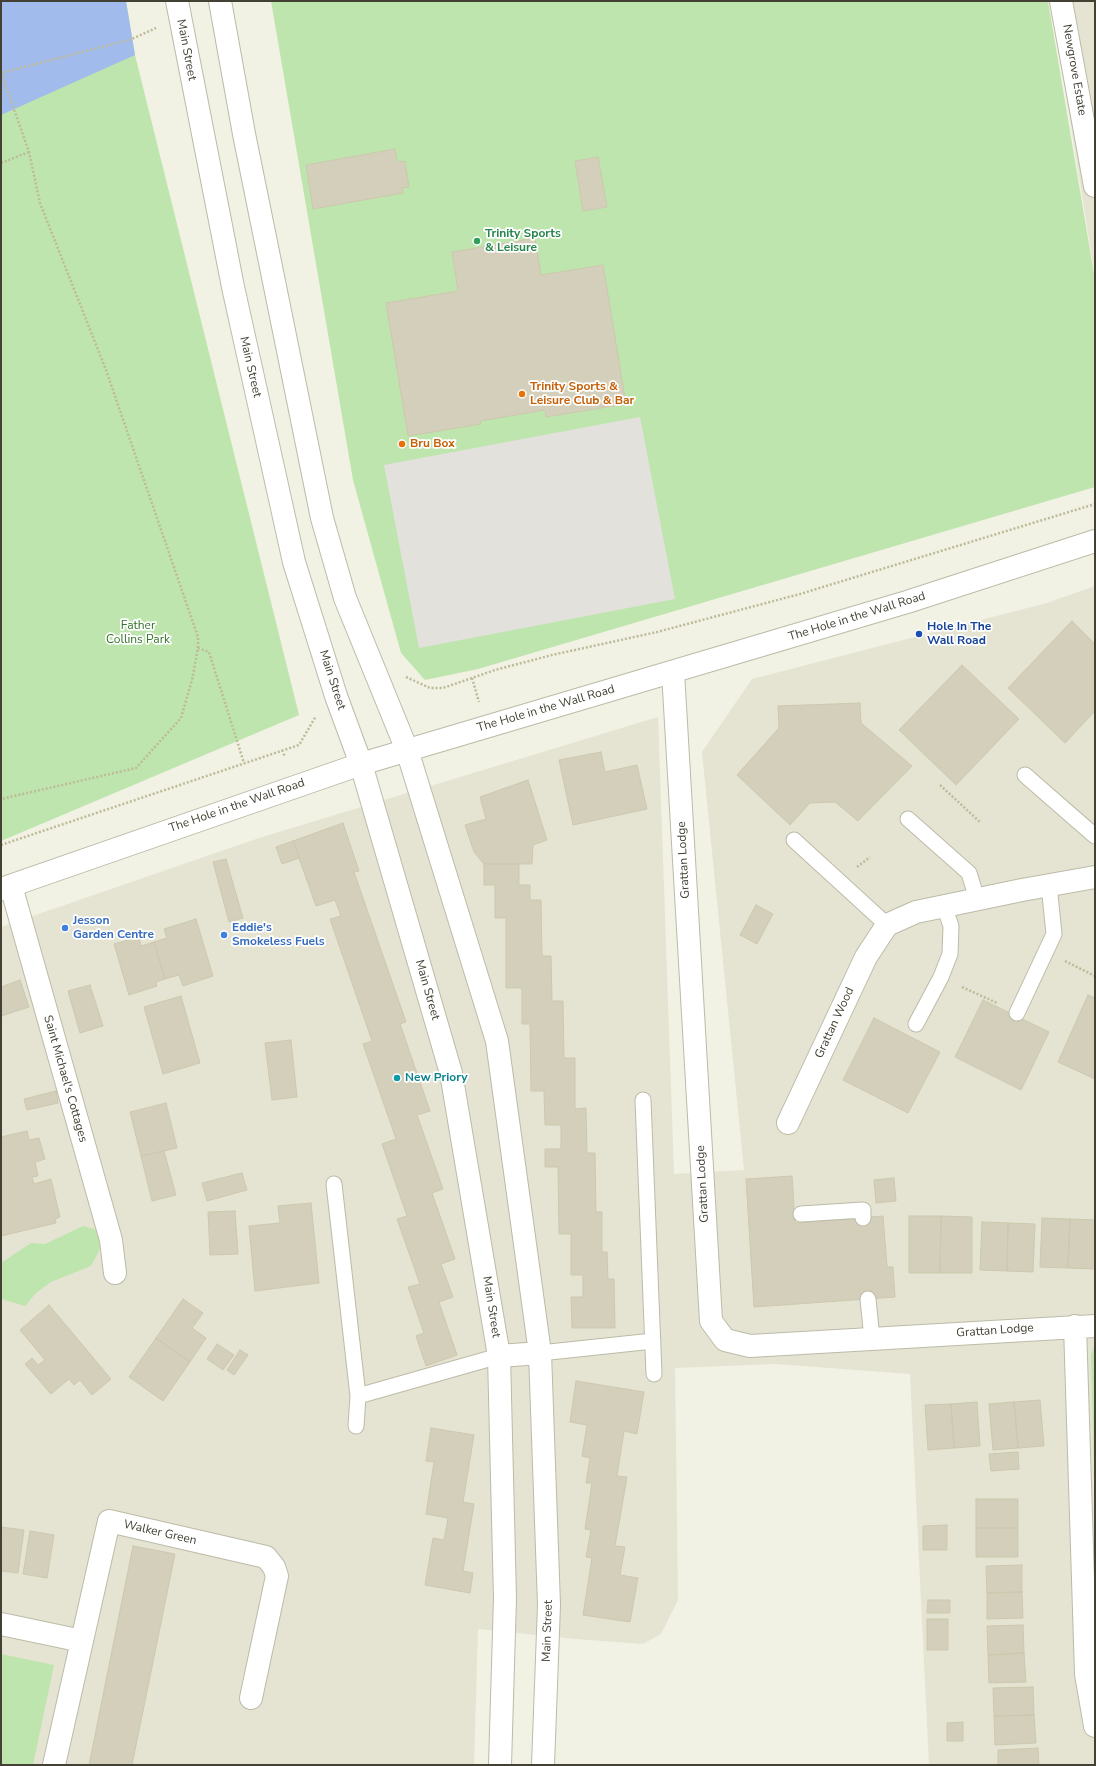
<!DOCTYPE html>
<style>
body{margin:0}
#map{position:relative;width:1096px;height:1766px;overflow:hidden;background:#f1f1e4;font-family:"Nunito Sans",sans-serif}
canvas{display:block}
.frame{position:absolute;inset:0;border:2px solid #434134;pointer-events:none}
</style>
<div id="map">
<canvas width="1096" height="1766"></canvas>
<div class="frame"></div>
</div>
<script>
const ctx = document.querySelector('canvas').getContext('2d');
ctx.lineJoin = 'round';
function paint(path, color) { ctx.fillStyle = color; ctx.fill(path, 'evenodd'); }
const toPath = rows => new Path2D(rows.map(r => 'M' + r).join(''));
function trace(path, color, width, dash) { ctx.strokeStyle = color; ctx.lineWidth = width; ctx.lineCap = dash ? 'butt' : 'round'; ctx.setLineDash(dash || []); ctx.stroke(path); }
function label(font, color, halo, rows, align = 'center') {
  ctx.font = font + ' "Nunito Sans",sans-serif'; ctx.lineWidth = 3.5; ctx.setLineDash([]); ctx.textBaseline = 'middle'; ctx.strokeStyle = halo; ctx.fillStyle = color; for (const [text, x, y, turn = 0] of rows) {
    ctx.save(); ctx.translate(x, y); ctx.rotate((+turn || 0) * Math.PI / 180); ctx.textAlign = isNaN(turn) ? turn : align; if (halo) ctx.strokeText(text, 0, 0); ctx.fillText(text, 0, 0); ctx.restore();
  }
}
paint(toPath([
 [1051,1,1095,1,1095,276],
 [1095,586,1095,1765,929,1765,910,1374,776,1364,675,1368,678,1600,661,1634,643,1644,576,1639,478,1629,474,1765,1,1765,1,927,259,838,658,717,674,1174,744,1170,702,752,752,679,1047,603]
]), '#e5e4d2');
paint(toPath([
 [1,1,126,1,135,55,299,715,1,841],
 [271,1,1048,1,1095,280,1095,487,478,669,425,680,401,653,353,480],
 [83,1226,98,1230,100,1249,91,1266,51,1282,36,1293,25,1306,1,1299,1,1263,31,1243,45,1244],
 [1095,1343,1095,1519,1091,1355],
 [1,1654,54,1665,33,1765,1,1765]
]), '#bee5ae');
paint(toPath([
 [640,417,675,599,419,648,384,465]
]), '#e2e1dc');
paint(toPath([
 [1,1,126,1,135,55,1,115]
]), '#a1bbed');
const building = toPath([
 [395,149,397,162,405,161,409,187,402,188,403,193,313,209,306,165,395,149],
 [598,157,607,207,583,211,575,161,598,157],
 [535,238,541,275,603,265,626,404,546,417,545,410,480,421,481,424,408,436,386,303,458,291,452,252,535,238],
 [1072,621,1095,644,1095,711,1065,743,1008,688,1072,621],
 [962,665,1019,719,956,785,899,730,962,665],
 [860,703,861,723,912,766,858,821,835,802,810,803,790,825,737,775,779,728,778,706,860,703],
 [601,752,605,772,637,765,647,809,573,825,559,760,601,752],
 [528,780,547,840,533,845,532,864,484,864,474,852,465,825,486,819,480,797,528,780],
 [343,823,359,871,354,872,406,1022,400,1024,430,1111,417,1115,443,1189,432,1193,455,1259,441,1264,453,1297,439,1302,457,1355,426,1366,416,1336,424,1333,408,1287,420,1284,397,1219,407,1216,382,1144,396,1139,363,1044,372,1041,330,919,341,916,335,900,316,906,293,841,343,823],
 [293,841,300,858,282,864,276,847,293,841],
 [226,859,243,918,229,922,213,862,226,859],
 [484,864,519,864,519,885,530,885,530,900,541,900,542,956,551,956,552,1001,563,1001,564,1058,575,1058,575,1109,586,1108,587,1153,595,1153,596,1212,602,1212,602,1252,607,1252,608,1279,614,1279,615,1328,572,1328,571,1297,583,1297,583,1275,571,1275,571,1234,559,1234,558,1167,545,1167,545,1149,561,1149,561,1125,545,1125,544,1091,531,1091,530,1024,522,1024,522,988,506,988,506,918,495,918,495,885,484,885,484,864],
 [756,905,773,914,757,944,740,935,756,905],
 [196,919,213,976,183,986,179,975,165,979,154,942,167,938,164,929,196,919],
 [139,937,141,946,154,942,165,979,156,982,157,986,129,995,114,944,139,937],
 [20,980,29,1007,1,1016,1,987,20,980],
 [90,985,103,1026,80,1033,68,991,90,985],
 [1088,995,1095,998,1095,1079,1058,1062,1088,995],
 [181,996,200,1063,163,1074,144,1007,181,996],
 [983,1000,1049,1032,1021,1090,955,1057,983,1000],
 [874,1018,940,1052,908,1113,843,1080,874,1018],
 [291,1040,297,1097,272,1100,265,1043,291,1040],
 [56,1091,58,1103,27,1110,24,1099,56,1091],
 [166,1103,177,1148,141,1156,130,1112,166,1103],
 [27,1131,29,1140,39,1138,45,1159,35,1162,38,1176,32,1177,34,1184,51,1179,60,1217,55,1219,56,1223,1,1236,1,1137,27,1131],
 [164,1151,176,1195,152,1201,141,1156,164,1151],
 [242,1173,247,1190,207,1201,202,1183,242,1173],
 [792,1176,795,1223,883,1216,887,1267,893,1267,895,1297,754,1307,746,1179,792,1176],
 [894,1178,896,1201,876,1203,874,1180,894,1178],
 [311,1203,319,1283,255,1291,249,1226,280,1223,278,1206,311,1203],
 [235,1211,238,1254,210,1255,208,1212,235,1211],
 [909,1216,941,1216,940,1273,909,1273,909,1216],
 [941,1216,972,1217,972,1273,940,1273,941,1216],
 [1042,1218,1070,1219,1068,1268,1040,1267,1042,1218],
 [1070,1219,1095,1220,1095,1269,1068,1268,1070,1219],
 [982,1222,1008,1223,1007,1271,980,1270,982,1222],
 [1008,1223,1035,1224,1033,1272,1007,1271,1008,1223],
 [183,1299,203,1313,192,1328,206,1338,190,1362,156,1338,183,1299],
 [49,1305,111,1379,92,1395,80,1380,74,1385,69,1379,51,1394,25,1364,32,1358,38,1365,45,1360,20,1330,49,1305],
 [156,1338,190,1362,163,1401,129,1377,156,1338],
 [217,1344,234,1355,223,1370,207,1359,217,1344],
 [240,1350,248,1355,234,1375,227,1370,240,1350],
 [576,1381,644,1392,637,1434,624,1431,617,1476,627,1477,615,1546,625,1547,620,1575,638,1578,630,1622,583,1615,592,1558,586,1557,591,1530,585,1529,592,1483,586,1483,590,1458,582,1456,587,1425,570,1422,576,1381],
 [1040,1400,1044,1446,1018,1448,1014,1402,1040,1400],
 [977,1402,980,1446,954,1448,951,1404,977,1402],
 [1014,1402,1018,1448,993,1450,989,1404,1014,1402],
 [951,1404,954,1448,928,1450,925,1405,951,1404],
 [431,1428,474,1435,463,1502,474,1504,463,1571,473,1573,470,1593,425,1585,433,1538,444,1540,448,1518,426,1514,434,1462,426,1461,431,1428],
 [1018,1452,1019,1469,991,1471,989,1454,1018,1452],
 [976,1499,1018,1499,1018,1528,976,1528,976,1499],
 [947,1525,947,1550,923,1550,923,1526,947,1525],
 [1,1527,24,1530,18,1573,1,1571,1,1527],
 [976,1528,1018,1528,1018,1557,976,1557,976,1528],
 [30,1531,54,1535,47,1578,23,1574,30,1531],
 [133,1546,175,1554,132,1765,89,1765,133,1546],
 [1022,1565,1022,1592,987,1593,986,1566,1022,1565],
 [1022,1592,1023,1618,987,1619,987,1593,1022,1592],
 [928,1600,950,1600,950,1613,927,1613,928,1600],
 [927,1619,948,1619,948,1650,927,1650,927,1619],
 [1023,1625,1024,1653,988,1655,987,1626,1023,1625],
 [1024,1653,1026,1682,989,1683,988,1655,1024,1653],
 [1033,1687,1034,1715,994,1716,993,1688,1033,1687],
 [1034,1715,1036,1743,995,1745,994,1716,1034,1715],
 [963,1722,963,1741,947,1741,947,1723,963,1722],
 [1038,1748,1039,1765,998,1765,998,1750,1038,1748]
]);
paint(building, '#d3cfba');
trace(building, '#cdc9ae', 1);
const service = toPath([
 [1025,775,1095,836],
 [908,819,969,873,977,899],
 [794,840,887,925],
 [1017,1013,1054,934,1049,885],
 [916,1024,941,977,950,954,951,926,944,906],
 [643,1100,654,1374],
 [334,1184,358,1396,356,1426],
 [801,1214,863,1210,863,1218],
 [868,1299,872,1339],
 [540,1353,653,1341],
 [358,1396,499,1356]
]);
const minor = toPath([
 [1061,1,1095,186],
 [673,672,711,1321,725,1340,750,1346,1095,1326],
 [11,886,111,1240,115,1273],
 [788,1123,866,957,887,925,916,912,1022,890,1095,877],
 [1075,1326,1086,1674,1095,1726],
 [1,1624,82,1641],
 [54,1765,109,1521,266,1557,274,1567,277,1576,251,1698]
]);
const tertiary = toPath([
 [177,1,233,287,294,562,336,696,361,764,451,1073,499,1356,505,1598,500,1765],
 [220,1,244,134,322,518,345,598,407,750,497,1041,540,1353,549,1605,543,1765],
 [1,889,361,764,907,602,1095,541],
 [499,1356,540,1353]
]);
trace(service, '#bcbba7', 17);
trace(minor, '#bcbba7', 24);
trace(tertiary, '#bcbba7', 24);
trace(toPath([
 [1,72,29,152,40,203,106,370,198,637,198,648,192,680,181,718,136,768,1,799],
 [1,73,132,39,156,28],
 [1,163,29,152],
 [198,648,209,652,244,763],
 [406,677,430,688,443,688,495,670,552,655,657,632,800,594,1095,504],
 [472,678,479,702],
 [282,750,285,757],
 [940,785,981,823],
 [1,845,299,745,316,716],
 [857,867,870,857],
 [1065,961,1095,976],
 [962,987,997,1003]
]), '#beba99', 2.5, [2, 2]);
trace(service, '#fff', 15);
trace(minor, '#fff', 22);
trace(tertiary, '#fff', 22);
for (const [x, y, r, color] of [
 [477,241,4,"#2e9e5b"],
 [522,394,4,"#e8710a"],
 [402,444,4,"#e8710a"],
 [919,634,4,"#1a4fb4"],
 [65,928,4,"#3f7fe0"],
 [224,935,4,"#3f7fe0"],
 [397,1078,4,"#0f9aa8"]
]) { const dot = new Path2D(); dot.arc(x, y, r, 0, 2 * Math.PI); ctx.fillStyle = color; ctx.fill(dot); trace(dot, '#fff', 1.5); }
label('12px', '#434134', '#fff', [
 ["Main Street",186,50,79],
 ["Newgrove Estate",1074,70,80],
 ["Main Street",250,367,77],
 ["The Hole in the Wall Road",857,617,-17],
 ["Main Street",332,680,72],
 ["The Hole in the Wall Road",546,709,-16],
 ["The Hole in the Wall Road",237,806,-19],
 ["Grattan Lodge",684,860,-93],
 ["Main Street",427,990,74],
 ["Grattan Wood",835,1023,-65],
 ["Saint Michael's Cottages",65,1079,74],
 ["Grattan Lodge",703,1184,-93],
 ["Main Street",491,1307,81],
 ["Grattan Lodge",995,1331,-4],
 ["Walker Green",160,1533,13],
 ["Main Street",548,1631,-88]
]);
label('bold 12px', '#27864d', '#fff', [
 ["Trinity Sports",485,234],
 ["& Leisure",485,248]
], 'left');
label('bold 12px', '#c56008', '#fff', [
 ["Trinity Sports &",530,387],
 ["Leisure Club & Bar",530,401],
 ["Bru Box",410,444]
], 'left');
label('12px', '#33732a', '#fff', [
 ["Father",138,626],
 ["Collins Park",138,640]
]);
label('bold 12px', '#164399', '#fff', [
 ["Hole In The",927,627],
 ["Wall Road",927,641]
], 'left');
label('bold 12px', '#366cbe', '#fff', [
 ["Jesson",73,921],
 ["Garden Centre",73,935],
 ["Eddie's",232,928],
 ["Smokeless Fuels",232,942]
], 'left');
label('bold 12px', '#0d838f', '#fff', [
 ["New Priory",405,1078]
], 'left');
</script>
